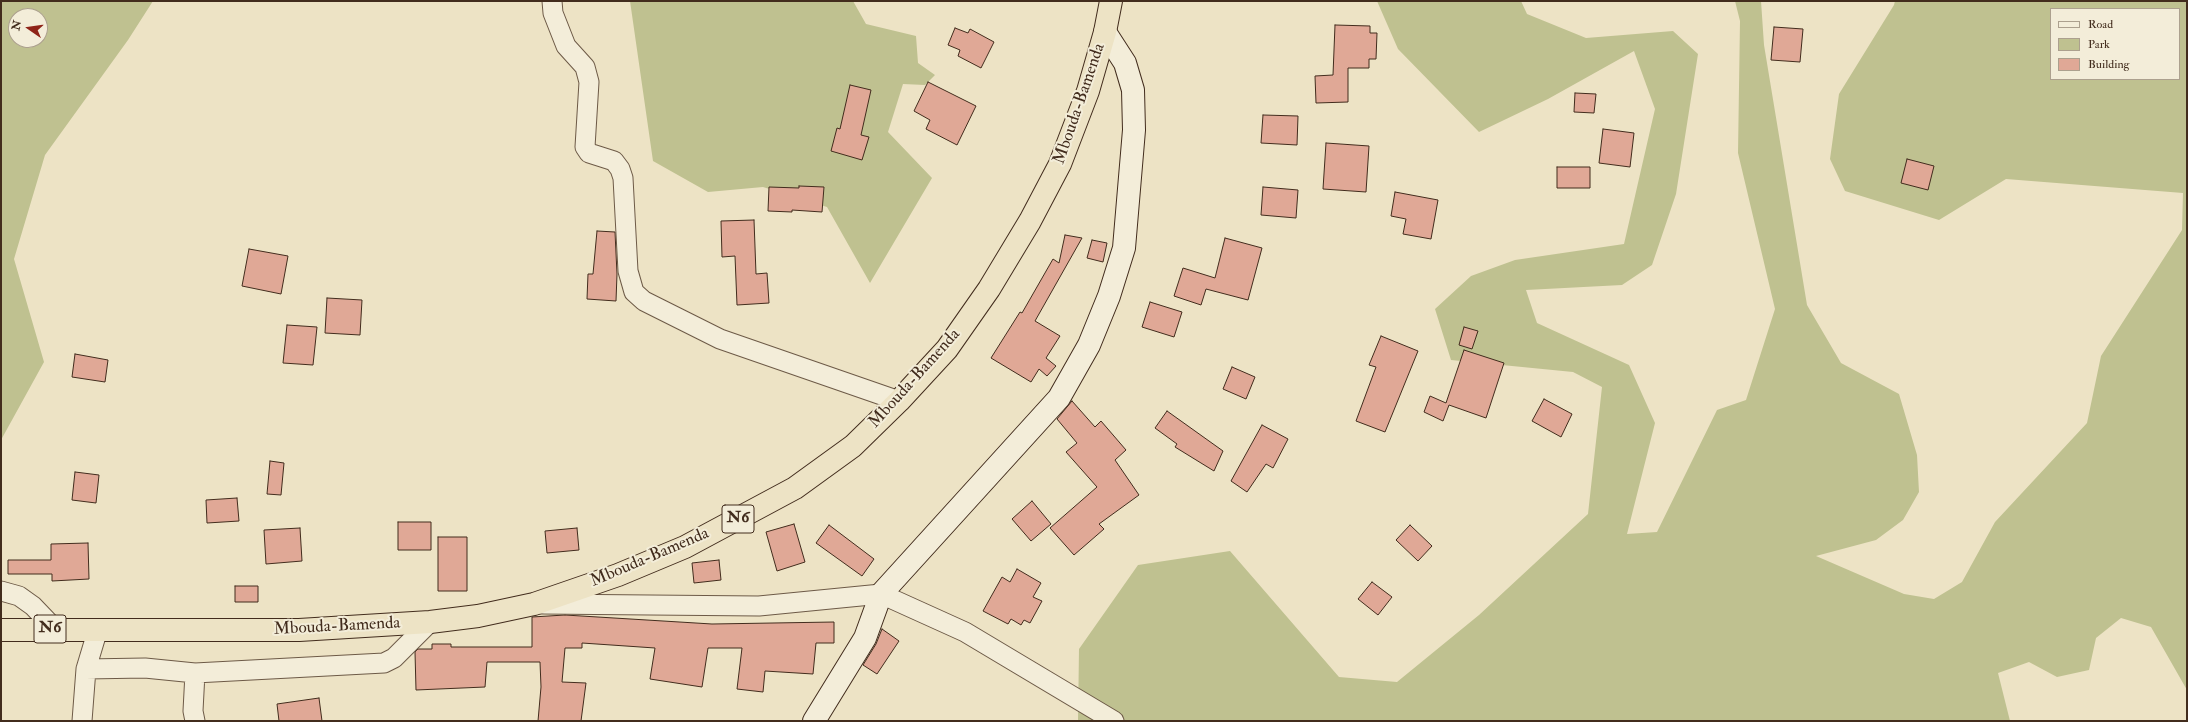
<!DOCTYPE html>
<style>
body{margin:0}
#map{position:relative;width:2188px;height:722px;overflow:hidden;background:#ede3c5;font-family:"IM FELL Double Pica",serif}
canvas{display:block}
.frame{position:absolute;inset:0;border:2px solid #422c1d;pointer-events:none}
.legend{position:absolute;left:2050px;top:8px;width:130px;height:72px;box-sizing:border-box;background:#f3edd9;border:1px solid #aca08e;margin:0;padding:5px 7px;list-style:none;font-size:12px;color:#422c1d}
.legend li{display:flex;align-items:center;gap:8px;height:20px}
.legend b{width:20px;border:1px solid #aca08e}
.north{position:absolute;left:8px;top:8px;width:40px;height:40px;box-sizing:border-box;background:#f3edd9;border:1px solid #aca08e;border-radius:50%;rotate:283deg;font-size:11px;font-weight:700;line-height:16px;text-align:center;color:#422c1d}
.north::after{content:'';display:block;margin:auto;width:14px;height:18px;background:#8f2418;clip-path:polygon(50% 0,100% 100%,50% 72%,0 100%)}
</style>
<div id="map">
<canvas width="2188" height="722"></canvas>
<div class="frame"></div>
<ul class="legend">
<li><b style="height:5px;background:#f3edd9"></b>Road</li>
<li><b style="height:11px;background:#bfc190"></b>Park</li>
<li><b style="height:11px;background:#e0a896"></b>Building</li>
</ul>
<div class="north">N</div>
</div>
<script>
const ctx = document.querySelector('canvas').getContext('2d');
ctx.lineJoin = 'round';
function paint(path, color) { ctx.fillStyle = color; ctx.fill(path, 'evenodd'); }
const toPath = rows => new Path2D(rows.map(r => 'M' + r).join(''));
function trace(path, color, width, dash) { ctx.strokeStyle = color; ctx.lineWidth = width; ctx.lineCap = dash ? 'butt' : 'round'; ctx.setLineDash(dash || []); ctx.stroke(path); }
function label(font, color, halo, rows, align = 'center') {
  ctx.font = font + ' "IM FELL Double Pica",serif'; ctx.lineWidth = 4; ctx.setLineDash([]); ctx.textBaseline = 'middle'; ctx.strokeStyle = halo; ctx.fillStyle = color; for (const [text, x, y, turn = 0] of rows) {
    ctx.save(); ctx.translate(x, y); ctx.rotate((+turn || 0) * Math.PI / 180); ctx.textAlign = isNaN(turn) ? turn : align; if (halo) ctx.strokeText(text, 0, 0); ctx.fillText(text, 0, 0); ctx.restore();
  }
}
paint(toPath([
 [1,1,153,1,128,40,45,155,14,259,44,362,1,440],
 [16,16,40,16,40,40,16,40],
 [630,1,853,1,866,24,916,36,918,63,935,75,925,85,903,84,888,132,932,178,870,283,827,207,763,187,708,192,653,161],
 [1377,1,1521,1,1527,14,1586,38,1673,31,1698,54,1676,194,1652,265,1622,285,1526,290,1537,323,1629,365,1655,423,1627,534,1657,532,1717,410,1746,400,1775,309,1738,153,1740,21,1735,1,1761,1,1764,45,1807,305,1841,363,1899,394,1917,455,1919,492,1903,520,1876,540,1816,556,1904,594,1934,599,1962,582,1995,522,2087,423,2101,356,2182,230,2183,193,2006,179,1939,220,1845,191,1830,159,1839,94,1894,5,1895,1,2187,1,2187,690,2151,627,2121,618,2096,638,2089,670,2057,677,2029,662,1998,673,2010,721,1078,721,1079,649,1138,565,1230,551,1339,677,1397,682,1479,615,1588,514,1602,387,1573,372,1451,360,1435,309,1471,276,1515,260,1624,244,1655,109,1634,51,1548,99,1479,132,1398,49],
 [2051,9,2179,9,2179,79,2051,79]
]), '#bfc190');
const building = toPath([
 [1335,25,1370,26,1370,33,1377,33,1376,59,1369,59,1369,68,1348,68,1348,102,1316,103,1315,76,1333,75,1335,25],
 [1774,27,1803,29,1800,62,1771,60,1774,27],
 [955,28,968,33,970,29,994,42,981,68,958,56,960,50,948,45,955,28],
 [928,82,976,106,957,145,926,129,930,120,914,111,928,82],
 [850,85,871,90,861,135,869,137,862,160,831,151,837,128,840,129,850,85],
 [1575,93,1596,94,1594,113,1574,112,1575,93],
 [1263,115,1298,116,1297,145,1261,143,1263,115],
 [1603,129,1634,133,1630,167,1599,163,1603,129],
 [1326,143,1369,146,1366,192,1323,189,1326,143],
 [1907,159,1934,166,1928,190,1901,183,1907,159],
 [1557,167,1590,167,1590,188,1557,188,1557,167],
 [799,186,824,187,822,212,792,210,792,212,768,211,769,187,799,188,799,186],
 [1263,187,1298,190,1296,218,1261,215,1263,187],
 [1395,192,1438,200,1431,239,1403,234,1406,219,1391,216,1395,192],
 [754,220,756,274,767,273,769,303,737,305,735,256,722,257,721,221,754,220],
 [597,231,615,232,617,274,616,301,587,299,588,274,593,274,597,231],
 [1065,235,1082,238,1035,321,1060,336,1046,358,1056,366,1047,376,1039,369,1031,382,991,358,1020,312,1022,313,1053,259,1059,263,1065,235],
 [1225,238,1262,248,1248,300,1206,289,1201,305,1174,296,1183,268,1215,278,1225,238],
 [1092,240,1107,243,1103,262,1087,258,1092,240],
 [249,249,288,256,281,294,242,286,249,249],
 [327,298,362,300,360,335,325,333,327,298],
 [1150,302,1182,312,1174,337,1142,327,1150,302],
 [287,325,317,327,313,365,283,363,287,325],
 [1464,327,1478,331,1472,349,1459,345,1464,327],
 [1381,336,1418,351,1385,432,1356,421,1376,367,1369,365,1381,336],
 [1464,350,1504,363,1486,418,1449,405,1443,421,1424,412,1430,396,1446,403,1464,350],
 [75,354,108,360,105,382,72,377,75,354],
 [1232,367,1255,377,1246,399,1223,389,1232,367],
 [1544,399,1572,414,1561,437,1532,421,1544,399],
 [1072,401,1095,427,1101,421,1126,450,1115,460,1139,495,1099,524,1104,529,1074,555,1050,528,1097,487,1066,452,1077,443,1057,419,1072,401],
 [1167,411,1223,451,1214,471,1175,447,1177,444,1155,428,1167,411],
 [1262,425,1288,439,1273,468,1266,464,1247,492,1231,481,1262,425],
 [270,461,284,463,281,495,267,494,270,461],
 [75,472,99,475,96,503,72,500,75,472],
 [237,498,239,521,207,523,206,500,237,498],
 [1032,501,1051,524,1031,541,1012,519,1032,501],
 [398,522,431,522,431,550,398,550,398,522],
 [794,524,805,562,777,571,766,532,794,524],
 [829,525,874,559,862,576,816,543,829,525],
 [1410,525,1432,546,1418,561,1396,540,1410,525],
 [300,528,302,561,266,564,264,530,300,528],
 [577,528,579,550,547,553,545,531,577,528],
 [438,537,467,537,467,591,438,591,438,537],
 [88,543,89,579,52,581,52,574,8,574,8,560,51,560,51,544,88,543],
 [719,560,721,580,694,583,692,563,719,560],
 [1017,569,1041,583,1033,597,1042,601,1030,623,1024,620,1021,625,1011,619,1008,624,983,611,1002,577,1010,582,1017,569],
 [1372,582,1392,597,1378,615,1358,599,1372,582],
 [235,586,258,586,258,602,235,602,235,586],
 [565,615,712,624,834,622,834,643,816,643,813,674,765,671,763,692,737,689,742,648,708,648,702,687,650,679,655,648,582,643,582,648,565,648,562,682,586,683,581,721,538,721,541,687,540,662,487,662,485,687,416,690,415,652,418,649,432,649,432,644,451,644,451,647,532,647,532,617,565,615],
 [882,629,899,641,877,674,863,665,876,644,882,629],
 [319,698,322,721,279,721,277,704,319,698]
]);
paint(building, '#e0a896');
trace(building, '#422c1d', 1);
const street = toPath([
 [552,1,553,13,566,46,585,67,589,82,585,147,589,153,614,161,620,169,623,178,628,271,634,292,644,301,720,339,899,401],
 [1,591,19,596,33,606,55,629],
 [541,604,759,606,881,594,965,632,1114,721],
 [86,669,145,668,195,673,384,663,394,658,430,622],
 [195,673,193,711,195,721],
 [82,721,86,669,98,629]
]);
const secondary = toPath([
 [814,721,865,638,881,594,1059,398,1089,345,1109,296,1124,248,1134,130,1133,90,1125,63,1105,32]
]);
const highway = toPath([
 [1,630,299,630,430,622,478,616,534,604,618,575,685,547,795,488,853,446,899,401,947,349,989,289,1030,221,1060,164,1088,91,1105,32,1111,1]
]);
trace(street, '#6d5a47', 21);
trace(secondary, '#422c1d', 24);
trace(highway, '#422c1d', 24);
trace(street, '#f3edd9', 19);
trace(secondary, '#f3edd9', 22);
trace(highway, '#ede3c5', 22);
for (const [x, y, w] of [
 [738,519,32],
 [50,629,32]
]) { const box = new Path2D(); box.roundRect(x - w / 2, y - 14, w, 28, 3); ctx.fillStyle = '#f3edd9'; ctx.fill(box); trace(box, '#422c1d', 1); }
label('bold 16px', '#422c1d', null, [
 ["N6",738,519],
 ["N6",50,629]
]);
label('17px', '#422c1d', '#f3edd9', [
 ["Mbouda-Bamenda",1080,104,-71],
 ["Mbouda-Bamenda",915,379,-48],
 ["Mbouda-Bamenda",650,558,-23],
 ["Mbouda-Bamenda",337,627,-3]
]);
</script>
